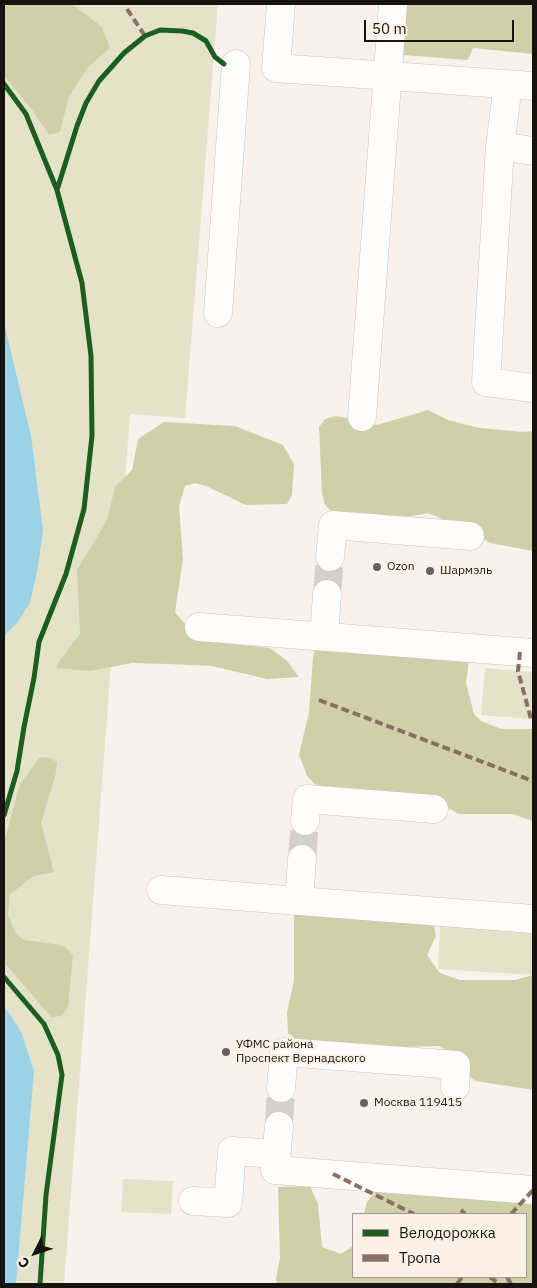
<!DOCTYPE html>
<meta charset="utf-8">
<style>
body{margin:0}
#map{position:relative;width:537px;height:1288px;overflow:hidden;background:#f8f1ec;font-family:"IBM Plex Sans",sans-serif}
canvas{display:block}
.frame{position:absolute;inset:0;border:5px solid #181310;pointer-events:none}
.legend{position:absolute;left:352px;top:1213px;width:175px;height:65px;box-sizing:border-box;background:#fdf0e7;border:1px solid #a19891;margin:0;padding:6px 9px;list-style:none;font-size:15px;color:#181310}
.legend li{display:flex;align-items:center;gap:10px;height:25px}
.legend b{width:25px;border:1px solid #a19891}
.north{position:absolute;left:10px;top:1228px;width:50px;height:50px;-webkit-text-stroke:4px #fdf0e7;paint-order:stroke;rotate:229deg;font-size:14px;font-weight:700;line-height:20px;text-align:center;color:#181310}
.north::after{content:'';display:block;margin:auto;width:18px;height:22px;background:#181310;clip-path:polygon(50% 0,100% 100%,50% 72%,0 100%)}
.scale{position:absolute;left:364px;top:20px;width:150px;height:22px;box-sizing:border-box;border:2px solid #181310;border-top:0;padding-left:6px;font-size:15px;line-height:18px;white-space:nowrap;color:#181310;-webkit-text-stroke:4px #fdf0e7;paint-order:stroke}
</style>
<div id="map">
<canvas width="537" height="1288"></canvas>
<div class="frame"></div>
<ul class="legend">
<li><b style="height:6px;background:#1b5e20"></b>Велодорожка</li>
<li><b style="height:6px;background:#8d6e63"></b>Тропа</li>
</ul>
<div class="north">С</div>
<div class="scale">50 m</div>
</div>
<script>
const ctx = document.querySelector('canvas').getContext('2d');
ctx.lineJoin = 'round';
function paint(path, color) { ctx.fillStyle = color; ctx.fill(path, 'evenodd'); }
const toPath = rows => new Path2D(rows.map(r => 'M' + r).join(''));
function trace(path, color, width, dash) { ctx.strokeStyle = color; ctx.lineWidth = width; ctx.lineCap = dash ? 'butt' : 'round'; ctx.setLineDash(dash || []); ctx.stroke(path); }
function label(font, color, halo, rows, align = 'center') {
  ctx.font = font + ' "IBM Plex Sans",sans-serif'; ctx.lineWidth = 4.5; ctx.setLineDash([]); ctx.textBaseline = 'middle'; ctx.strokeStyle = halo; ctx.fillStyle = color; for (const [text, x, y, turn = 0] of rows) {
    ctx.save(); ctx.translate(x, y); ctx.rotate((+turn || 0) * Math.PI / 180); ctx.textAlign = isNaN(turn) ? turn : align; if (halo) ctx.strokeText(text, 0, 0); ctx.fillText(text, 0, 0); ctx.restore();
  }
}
paint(toPath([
 [4,4,218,4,185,418,130,414,64,1284,4,1284],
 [485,668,533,672,533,719,481,715],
 [440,923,533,929,533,975,438,969],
 [123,1179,173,1181,171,1214,121,1212]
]), '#e4e3c9');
paint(toPath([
 [4,4,72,4,102,27,110,48,88,67,69,96,60,132,49,135,33,111,4,76],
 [407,4,533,4,533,54,473,48,468,60,403,55],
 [428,410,448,420,479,428,523,432,533,431,533,551,490,543,470,530,428,513,376,523,343,522,325,505,322,494,319,427,325,419,336,416,377,425],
 [164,422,235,426,283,445,294,464,292,495,287,504,246,505,206,486,195,483,185,486,179,506,183,559,175,612,195,636,216,642,270,648,287,661,299,677,267,679,212,666,168,664,132,663,90,671,56,668,60,660,80,634,77,570,107,520,115,487,132,470,138,439],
 [316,647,469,660,466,683,474,714,481,721,501,729,533,729,533,821,512,814,458,814,432,797,346,794,315,784,307,776,299,754,309,713,313,657],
 [49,757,57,762,56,773,41,823,54,872,34,876,10,894,8,915,16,934,24,940,55,944,65,947,73,955,68,1007,62,1016,51,1017,4,962,4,843,20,784,39,758],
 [294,910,425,920,434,925,436,936,427,955,440,973,460,980,515,980,533,975,533,1090,476,1081,467,1075,457,1056,439,1046,364,1048,296,1039,288,1033,287,1012,294,981],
 [310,1186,318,1204,322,1247,341,1254,353,1246,353,1277,526,1277,526,1214,364,1214,367,1202,379,1187,479,1196,533,1205,533,1284,277,1284,276,1279,280,1258,278,1187]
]), '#d0d0a8');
paint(toPath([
 [4,323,31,436,43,530,38,567,30,603,16,624,4,636],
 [4,1007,12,1017,22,1034,34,1071,16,1284,4,1284]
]), '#9cd2e6');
trace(toPath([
 [327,594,330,557],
 [302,859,305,821],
 [279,1126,281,1088]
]), '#d6d0cb', 28, [28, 14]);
const minor = toPath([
 [281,4,276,68,533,86],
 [508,85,500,146,486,382,533,388],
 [500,146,533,151],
 [218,313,236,64],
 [362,417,393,4],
 [330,557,333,525,470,536],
 [199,627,533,653],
 [324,637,327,594],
 [305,821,307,799,434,809],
 [302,859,299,901,533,919],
 [161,890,299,901],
 [281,1088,284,1052,456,1065,455,1087],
 [279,1126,275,1170,533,1190],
 [193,1201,228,1203,232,1151,276,1154]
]);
trace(minor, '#c8c2be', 29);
trace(minor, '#fefdfc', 28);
trace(toPath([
 [127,9,145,36],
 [520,652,518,671,531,719,533,721],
 [319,700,533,781],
 [333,1174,414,1214],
 [461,1210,465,1214],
 [511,1214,533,1190],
 [490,1277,499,1284],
 [507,1277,511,1284],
 [457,1284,462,1277]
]), '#8d6e63', 4, [8, 4]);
trace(toPath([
 [4,84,26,114,57,190,82,283,91,356,92,436,84,509,66,574,39,642,34,678,24,727,17,771,4,815],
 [57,190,77,126,86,103,99,81,124,53,145,36,160,30,182,31,193,33,206,41,215,57,224,64],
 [4,977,44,1024,58,1055,62,1075,46,1195,40,1284]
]), '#1b5e20', 5);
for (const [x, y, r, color] of [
 [377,567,5,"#66615d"],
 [430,571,5,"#66615d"],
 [226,1052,5,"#66615d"],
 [364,1103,5,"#66615d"]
]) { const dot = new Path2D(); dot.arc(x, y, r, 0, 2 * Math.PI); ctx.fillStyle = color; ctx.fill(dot); trace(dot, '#fdf0e7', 2); }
label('12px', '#181310', '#fdf0e7', [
 ["Ozon",387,567],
 ["Шармэль",440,571],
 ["УФМС района",236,1045],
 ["Проспект Вернадского",236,1059],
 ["Москва 119415",374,1103]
], 'left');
</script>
